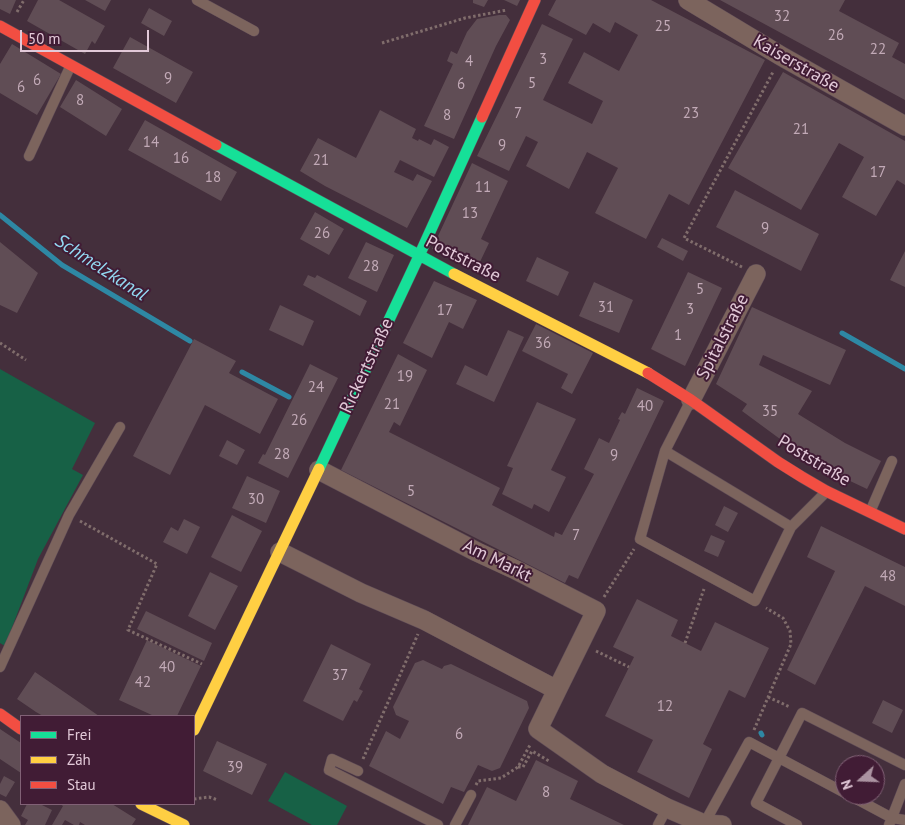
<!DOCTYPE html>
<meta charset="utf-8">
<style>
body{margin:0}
#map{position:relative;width:905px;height:825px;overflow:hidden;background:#442f3c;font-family:"PT Sans",sans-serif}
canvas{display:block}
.legend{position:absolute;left:20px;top:715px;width:175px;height:90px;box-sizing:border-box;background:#411c35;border:1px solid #816176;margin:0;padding:6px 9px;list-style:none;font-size:15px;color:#e2c9d8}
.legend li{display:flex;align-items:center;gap:10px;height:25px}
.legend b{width:25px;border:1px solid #816176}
.north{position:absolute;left:835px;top:755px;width:50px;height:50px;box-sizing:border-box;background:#411c35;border:1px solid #816176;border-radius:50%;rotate:250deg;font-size:14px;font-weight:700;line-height:20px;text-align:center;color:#e2c9d8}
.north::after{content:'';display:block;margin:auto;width:18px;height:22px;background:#ab93a1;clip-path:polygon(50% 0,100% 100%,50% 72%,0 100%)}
.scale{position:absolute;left:20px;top:30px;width:129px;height:22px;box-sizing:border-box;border:2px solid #e2c9d8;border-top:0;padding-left:6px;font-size:15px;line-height:18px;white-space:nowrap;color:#e2c9d8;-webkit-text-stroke:4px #411c35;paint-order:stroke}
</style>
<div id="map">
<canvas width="905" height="825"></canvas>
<ul class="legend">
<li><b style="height:6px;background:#16e098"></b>Frei</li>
<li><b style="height:6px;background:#ffcf43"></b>Zäh</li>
<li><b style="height:6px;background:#f24e42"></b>Stau</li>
</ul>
<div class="north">N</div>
<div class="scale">50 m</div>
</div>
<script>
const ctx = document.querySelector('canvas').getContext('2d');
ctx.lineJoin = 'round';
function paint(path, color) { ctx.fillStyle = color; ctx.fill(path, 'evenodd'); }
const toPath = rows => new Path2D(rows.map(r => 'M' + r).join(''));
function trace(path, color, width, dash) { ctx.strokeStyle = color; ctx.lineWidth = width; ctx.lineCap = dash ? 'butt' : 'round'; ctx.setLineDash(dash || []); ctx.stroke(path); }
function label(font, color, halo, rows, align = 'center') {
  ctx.font = font + ' "PT Sans",sans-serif'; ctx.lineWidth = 4; ctx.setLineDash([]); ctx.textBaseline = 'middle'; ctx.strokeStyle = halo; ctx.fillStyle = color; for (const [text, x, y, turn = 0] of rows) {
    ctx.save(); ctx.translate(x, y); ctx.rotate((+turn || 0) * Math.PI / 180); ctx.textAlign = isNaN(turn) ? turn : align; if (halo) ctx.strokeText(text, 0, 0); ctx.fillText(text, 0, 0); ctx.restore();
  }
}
paint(toPath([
 [0,369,95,423,72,469,83,475,38,559,5,646,0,643],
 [285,772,347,806,337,825,312,825,268,801]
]), '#176146');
trace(toPath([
 [0,215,62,265,190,341],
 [842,333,905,369],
 [242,372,289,397],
 [761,733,762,735]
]), '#2e88a4', 5);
paint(toPath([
 [0,0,16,0,10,14,0,9],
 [38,0,59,0,105,26,95,44,92,41,85,54,27,21],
 [85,0,111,0,105,11],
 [473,0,488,0,484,7,473,3],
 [504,0,520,0,517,6],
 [556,0,651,0,765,60,689,205,669,194,646,239,595,213,618,168,587,152,569,189,526,166,538,142,526,136,509,171,477,156,542,24,573,39,543,100,592,124,603,101,568,83,584,52,619,71,638,35,615,22,610,33,593,23,586,35,548,15],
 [720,0,845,0,839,11,899,43,892,57,905,64,905,100],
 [149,8,172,21,164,36,141,23],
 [499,15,506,15,510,20,496,46,454,139,424,126,453,64,447,61,451,51,457,54,467,32,477,19],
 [130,37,193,72,176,103,113,68],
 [12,44,61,74,37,115,0,93,0,64],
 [783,72,905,141,905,185,897,180,876,216,842,197,864,157,839,143,801,210,728,168],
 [76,80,122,109,106,136,60,107],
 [380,110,416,129,412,138,418,141,419,139,431,145,434,139,449,147,434,177,400,160,394,172,413,181,417,174,432,181,407,228,325,186,300,171,318,138,356,158],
 [145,120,237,172,221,201,128,150],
 [472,163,508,181,481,239,489,243,478,266,469,262,467,266,432,249],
 [735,190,819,234,801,271,716,227],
 [315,212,344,229,329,255,300,239],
 [662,238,688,251,683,261,657,247],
 [0,242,38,273,17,313,0,305],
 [366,242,394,255,377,292,348,278],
 [905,251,905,287,890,280],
 [537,257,569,272,558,296,526,281],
 [688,272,722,288,685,366,651,349],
 [308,275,315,278,317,275,367,301,360,316,303,285],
 [434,281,477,300,463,329,449,322,432,358,403,343],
 [594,282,633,300,619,333,579,316],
 [280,305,314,321,303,346,269,330],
 [752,307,846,350,830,385,763,355,759,365,812,391,798,414,845,443,881,461,867,489,831,472,780,439,742,411,747,404,716,384],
 [536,324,593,353,572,394,561,388,568,374,522,351],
 [508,330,524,337,494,402,456,384,465,365,487,376],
 [194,339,236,361,229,373,278,399,260,434,205,405,170,475,133,456],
 [398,354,427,370,400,426,394,422,389,432,500,488,492,505,554,537,555,532,562,535,594,474,584,469,599,438,609,443,620,420,618,419,622,412,625,414,637,388,664,401,578,579,569,575,565,583,341,470],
 [310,364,338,378,288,478,258,463,263,454,265,455],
 [537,402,576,419,551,470,566,477,549,512,534,504,532,509,502,494,513,468,507,466],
 [227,440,245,450,237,465,219,456],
 [247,476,280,491,266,523,232,508],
 [724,506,738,513,728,532,715,525],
 [232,515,262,531,241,572,211,557],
 [184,519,200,527,187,554,163,542,171,527,178,531],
 [821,526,905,567,905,606,865,586,815,685,787,670,835,571,807,557],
 [711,535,725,541,718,557,704,551],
 [210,572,238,586,215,630,188,616],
 [637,599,678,620,671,636,701,651,715,622,769,648,745,698,729,690,703,744,712,749,689,798,637,772,653,740,605,716,634,657,613,647],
 [146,611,212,643,204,661,137,629],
 [147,640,201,666,177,716,154,716,119,700],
 [331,644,371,664,359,689,363,691,357,702,354,700,343,721,303,701],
 [423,660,442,669,444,666,451,664,527,701,529,708,500,768,492,771,478,765,464,792,451,787,443,804,369,766,386,731,400,739,409,721,396,715,393,707,415,663],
 [35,672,73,698,99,716,43,716,36,712,17,699],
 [883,700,903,710,892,733,872,723],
 [0,729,21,743,21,773,0,759],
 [217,741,267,764,252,795,203,771],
 [536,760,578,781,570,799,624,825,468,825,487,787,516,801],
 [4,776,15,782,6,797,0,794,0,784],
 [27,804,40,804,52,810,45,825,25,825,28,820,21,816],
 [60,804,112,804,136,819,132,825,85,825,80,822,79,825,74,825,65,820,62,825,52,825,63,806]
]), '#604d55');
const lane = toPath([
 [197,0,254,31],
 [29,156,70,67],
 [690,402,665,451,640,539,755,601,791,527,826,492],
 [665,451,791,527],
 [870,512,892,461],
 [0,667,69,515,120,427],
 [358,771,332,759,329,770,438,825],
 [849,795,892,818,905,820],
 [704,824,749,742,845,793],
 [455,825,471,795],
 [658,825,667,808],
 [797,825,756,803,802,713,905,765],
 [889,825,905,784]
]);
const street = toPath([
 [688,0,781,56,905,126],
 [691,400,756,274],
 [280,552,361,593,424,620,557,690,596,611,516,570,477,552,319,470],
 [557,690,538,729,602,774,667,808,704,824,722,825],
 [0,810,11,825]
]);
const fast = toPath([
 [216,145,454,274],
 [319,469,419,256,482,117]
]);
const slow = toPath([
 [454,274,648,373],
 [194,730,319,469],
 [141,804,184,825]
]);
const jam = toPath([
 [0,26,216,145],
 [482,117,535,0],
 [648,373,691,400,778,462,802,477,826,491,905,529],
 [0,714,21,729]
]);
trace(lane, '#5f4c57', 11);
trace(street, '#5f4c57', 20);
trace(fast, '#5f4c57', 12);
trace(slow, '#5f4c57', 12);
trace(jam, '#5f4c57', 12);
trace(toPath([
 [17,12,24,0],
 [382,43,465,18,507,10],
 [742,267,684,238,773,72],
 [0,343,26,360],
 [80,521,157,564,128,630,202,664],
 [604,597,634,549],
 [685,643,704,589],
 [596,651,629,667],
 [768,697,790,707],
 [754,730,791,644,790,631,783,618,766,608],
 [363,759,418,634],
 [518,767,523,767,532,751,549,761],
 [476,785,478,781,501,778,518,767,530,745],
 [194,799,209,797,218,800]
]), '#806d6c', 3, [2.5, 2.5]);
trace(lane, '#7c645d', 10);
trace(street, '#7c645d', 19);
trace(fast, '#16e098', 11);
trace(slow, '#ffcf43', 11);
trace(jam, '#f24e42', 11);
label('15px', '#c2aab7', null, [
 ["32",782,17],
 ["25",663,27],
 ["26",836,36],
 ["22",878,50],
 ["3",543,60],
 ["4",469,62],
 ["9",168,79],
 ["6",37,81],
 ["5",532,84],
 ["6",461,85],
 ["6",21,88],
 ["8",80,101],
 ["7",518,114],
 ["23",691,114],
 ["8",447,116],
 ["21",801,130],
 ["14",151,143],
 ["9",502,146],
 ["16",181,159],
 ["21",321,161],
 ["17",878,173],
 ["18",213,178],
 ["11",483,188],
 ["13",470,214],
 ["9",765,229],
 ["26",322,234],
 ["28",371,267],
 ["5",700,290],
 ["31",606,308],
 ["3",690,310],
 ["17",445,311],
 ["1",678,336],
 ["36",543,344],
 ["19",405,377],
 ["24",316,388],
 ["21",392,405],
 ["40",645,407],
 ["35",770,412],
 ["26",299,421],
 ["28",282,455],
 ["9",614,456],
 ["5",411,492],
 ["30",256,500],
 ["7",576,536],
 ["48",888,577],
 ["40",167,668],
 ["37",340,676],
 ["42",143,683],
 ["12",665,707],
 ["6",459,735],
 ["39",235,768],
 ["8",546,793]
]);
label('18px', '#e2c9d8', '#411c35', [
 ["Kaiserstraße",796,64,30],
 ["Poststraße",463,259,27],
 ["Spitalstraße",723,337,-63],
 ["Rickertstraße",367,366,-65],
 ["Poststraße",814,461,31],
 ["Am Markt",497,561,26]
]);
label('italic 19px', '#92d8f1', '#411c35', [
 ["Schmelzkanal",101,268,33]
]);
</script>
